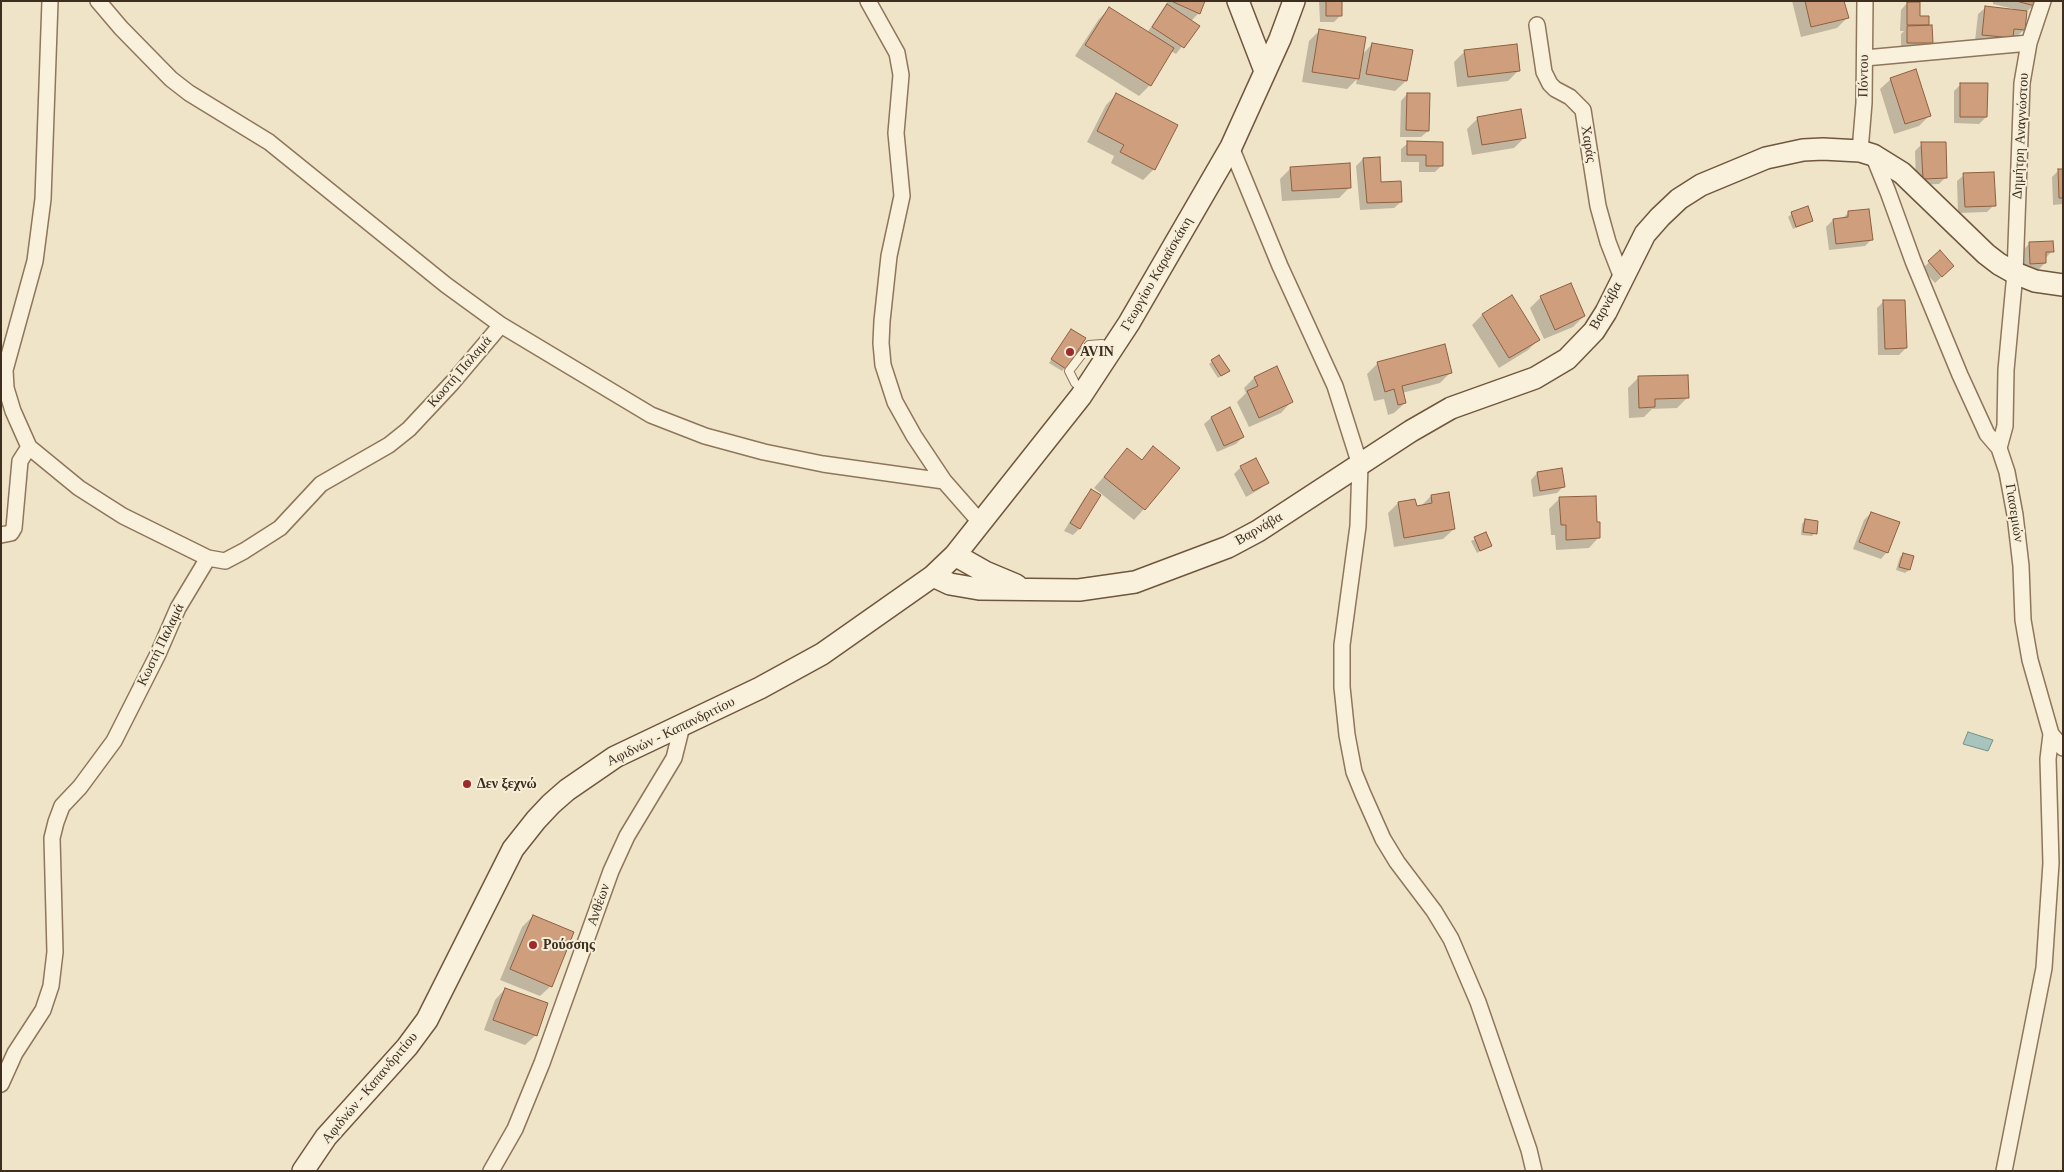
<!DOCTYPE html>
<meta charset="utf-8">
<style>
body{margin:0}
#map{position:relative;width:2064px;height:1172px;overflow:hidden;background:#f0e4c8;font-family:"Times New Roman",serif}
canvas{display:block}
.frame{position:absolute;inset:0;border:2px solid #3d2e20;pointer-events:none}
</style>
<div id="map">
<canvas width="2064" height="1172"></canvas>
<div class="frame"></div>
</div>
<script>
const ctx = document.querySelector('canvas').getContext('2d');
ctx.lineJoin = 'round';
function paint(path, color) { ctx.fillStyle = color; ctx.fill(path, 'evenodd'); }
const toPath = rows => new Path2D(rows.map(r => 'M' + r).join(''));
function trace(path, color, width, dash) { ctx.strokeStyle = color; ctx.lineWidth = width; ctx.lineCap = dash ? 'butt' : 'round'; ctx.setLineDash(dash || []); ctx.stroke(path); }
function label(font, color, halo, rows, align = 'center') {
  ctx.font = font + ' "Times New Roman",serif'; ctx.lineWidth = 4; ctx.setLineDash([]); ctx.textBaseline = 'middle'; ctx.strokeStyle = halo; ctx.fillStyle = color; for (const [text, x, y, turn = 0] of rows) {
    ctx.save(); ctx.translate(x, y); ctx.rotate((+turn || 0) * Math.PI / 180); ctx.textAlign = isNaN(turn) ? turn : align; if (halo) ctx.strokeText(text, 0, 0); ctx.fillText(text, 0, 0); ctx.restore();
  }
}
const water = toPath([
 [1968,732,1993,740,1988,751,1963,744,1968,732]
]);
paint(water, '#a9c4bc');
trace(water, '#6f938a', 1);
paint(toPath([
 [1168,1,1204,1,1199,13,1191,21,1198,26,1176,54,1171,51,1150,85,1139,96,1075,56,1099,19,1109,9,1147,33],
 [1319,1,1341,1,1341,15,1334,22,1320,22],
 [1792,1,1843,1,1847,18,1837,28,1801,37],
 [1993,1,2035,1,2034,5,2026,12,2024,30,2017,36,1975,41,1978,14,1985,8,2014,11,2014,9,1993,4],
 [1907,3,1918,18,1928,18,1931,42,1924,49,1901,49,1901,34,1904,31,1900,31,1901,10],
 [1320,30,1362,55,1372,44,1406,81,1395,91,1356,84,1357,79,1347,89,1302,82,1309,41],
 [1465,51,1519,70,1508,81,1457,87,1454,62],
 [1891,79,1929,116,1919,126,1894,134,1880,89],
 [1961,84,1986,117,1979,124,1954,123,1954,91],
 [1117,94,1154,169,1143,180,1111,163,1114,156,1087,142,1106,105],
 [1407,94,1428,131,1421,137,1400,137,1401,101],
 [1478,118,1525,137,1514,148,1472,155,1467,129],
 [1408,143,1442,165,1435,172,1419,172,1419,162,1401,162,1401,149],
 [1922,144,1946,177,1939,184,1916,185,1915,151],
 [1363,159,1380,183,1401,202,1394,208,1360,210,1356,166],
 [1291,168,1350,187,1339,198,1282,201,1280,179],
 [2063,170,2063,204,2053,205,2052,177,2058,171],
 [1964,175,1994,205,1987,212,1958,213,1957,181],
 [1807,208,1811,220,1808,223,1793,229,1788,217,1792,214],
 [1848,213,1872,239,1865,246,1829,250,1826,227,1833,220,1842,219],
 [2030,243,2052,251,2045,259,2045,263,2038,270,2024,271,2023,250],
 [1940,252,1953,266,1935,283,1922,269],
 [1511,297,1538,340,1528,350,1499,368,1472,325,1482,315],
 [1541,297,1584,316,1573,327,1544,339,1530,308],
 [1883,302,1906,348,1899,355,1878,355,1877,308],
 [1071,330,1065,368,1062,371,1049,363],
 [1219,356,1225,374,1218,378,1209,364],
 [1378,363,1451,372,1440,383,1402,393,1405,403,1394,413,1388,415,1384,399,1374,401,1367,374],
 [1254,378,1291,402,1281,413,1249,427,1237,402,1246,393,1244,388],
 [1638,378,1687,398,1677,408,1652,409,1644,417,1629,418,1628,388],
 [1230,409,1243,437,1236,444,1217,452,1204,424,1211,418],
 [1153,448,1144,509,1134,520,1094,488,1127,450,1141,461],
 [1241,467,1267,483,1260,489,1246,497,1234,474],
 [1537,473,1564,486,1557,493,1533,497,1531,480],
 [1092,491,1100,495,1079,529,1073,535,1064,531,1085,497],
 [1431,496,1454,529,1443,539,1394,547,1388,513,1398,503,1415,507,1421,506],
 [1560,498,1596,524,1599,537,1589,548,1556,550,1555,535,1551,535,1549,509],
 [1871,513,1887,552,1881,559,1853,549,1864,520],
 [1805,520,1815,533,1812,536,1801,535,1802,524],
 [1486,534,1491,545,1477,553,1471,541],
 [1903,554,1909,570,1905,573,1896,570,1900,557],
 [533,916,551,986,540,996,500,980,522,927],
 [505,989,536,1035,525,1045,484,1030,495,1000]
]), '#0003');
const building = toPath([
 [1171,1,1205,1,1200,14,1171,1],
 [1326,1,1342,1,1342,16,1326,16,1326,1],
 [1805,1,1844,1,1849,18,1811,27,1805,1],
 [2016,1,2036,1,2035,6,2016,1],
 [1907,2,1920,2,1920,16,1929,16,1929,25,1907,25,1907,2],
 [1167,4,1200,26,1184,48,1152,27,1167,4],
 [1985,6,2027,11,2025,30,2014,29,2013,38,1982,35,1985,6],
 [1109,7,1174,48,1151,86,1085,45,1109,7],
 [1932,25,1933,43,1907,43,1907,26,1932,25],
 [1319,29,1366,37,1359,79,1312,72,1319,29],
 [1372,43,1413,50,1407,81,1366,74,1372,43],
 [1517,44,1520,71,1468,77,1464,50,1517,44],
 [1916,69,1931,116,1905,124,1890,78,1916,69],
 [1960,83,1988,83,1987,117,1960,117,1960,83],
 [1116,93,1178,125,1155,170,1120,152,1124,145,1097,131,1116,93],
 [1407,93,1430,93,1429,131,1406,130,1407,93],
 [1521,109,1526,138,1482,145,1477,117,1521,109],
 [1407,141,1443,142,1443,166,1426,166,1426,155,1407,155,1407,141],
 [1921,142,1946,142,1947,178,1923,179,1921,142],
 [1380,157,1381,182,1401,181,1402,202,1367,203,1363,158,1380,157],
 [1350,163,1351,188,1292,191,1290,167,1350,163],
 [2058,169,2063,169,2063,198,2059,198,2058,169],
 [1994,172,1996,206,1965,207,1963,173,1994,172],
 [1808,206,1813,221,1796,227,1791,212,1808,206],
 [1869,209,1873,240,1836,244,1833,219,1848,217,1848,211,1869,209],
 [2053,241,2054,252,2046,252,2046,263,2030,264,2029,242,2053,241],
 [1940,250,1954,266,1942,277,1928,261,1940,250],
 [1571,283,1585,316,1555,330,1540,296,1571,283],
 [1512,295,1540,340,1509,358,1482,314,1512,295],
 [1883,300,1905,300,1907,348,1885,349,1883,300],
 [1071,329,1086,338,1066,369,1051,359,1071,329],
 [1445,344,1452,373,1402,386,1406,403,1398,405,1394,389,1385,392,1377,362,1445,344],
 [1219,355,1230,371,1221,376,1211,360,1219,355],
 [1277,366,1293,402,1259,418,1247,391,1258,386,1254,377,1277,366],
 [1688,375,1689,398,1655,399,1655,407,1639,408,1638,376,1688,375],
 [1230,407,1244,437,1224,446,1211,417,1230,407],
 [1153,446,1180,468,1145,510,1104,477,1127,448,1142,460,1153,446],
 [1256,458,1269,483,1253,491,1240,466,1256,458],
 [1562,468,1565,487,1540,491,1537,472,1562,468],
 [1091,489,1101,495,1080,529,1070,523,1091,489],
 [1449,492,1455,529,1404,538,1398,502,1415,499,1417,506,1432,503,1431,495,1449,492],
 [1596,496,1597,522,1600,522,1600,538,1566,540,1566,525,1561,525,1559,497,1596,496],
 [1871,512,1900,522,1888,553,1859,542,1871,512],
 [1805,519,1818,521,1817,534,1803,532,1805,519],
 [1486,532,1492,546,1480,551,1474,537,1486,532],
 [1903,553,1914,556,1910,570,1899,567,1903,553],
 [533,915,574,932,552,987,510,969,533,915],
 [505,988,548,1003,537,1036,493,1020,505,988]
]);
paint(building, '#cf9f7d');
trace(building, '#8d5f41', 1);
const lane = toPath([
 [1075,383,1069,371,1089,345,1102,344]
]);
const street = toPath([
 [98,1,121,28,171,79,189,93,269,142,446,285,501,325,651,415,705,436,764,452,823,464,944,481],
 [868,1,897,53,901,75,896,133,902,196,889,256,882,321,881,343,883,365,895,402,914,436,944,481,980,522],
 [2043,1,2029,43,2022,83,2015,273,2006,370,2005,426,1999,448,2007,472,2015,515,2021,566,2023,620,2030,660,2051,734,2063,748],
 [1537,25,1544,72,1550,84,1555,89,1570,97,1583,110,1598,206,1608,242,1622,278],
 [1865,58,2029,43],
 [1231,147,1280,266,1335,386,1360,465,1358,526,1342,645,1342,687,1347,735,1354,772,1363,794,1383,839,1397,862,1434,911,1451,939,1478,1002,1529,1150,1534,1171],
 [1860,151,1864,103,1865,1],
 [1873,155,1888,192,1913,261,1960,375,1987,434,1999,448],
 [29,447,79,488,123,516,208,558],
 [1,535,11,533,14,528,20,461,29,447,13,411,6,388,5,370,35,261,43,199,50,1],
 [1,1084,15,1053,43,1010,51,986,55,952,52,838,56,822,62,806,80,787,114,741,158,654,178,608,208,558,225,561,244,551,280,528,321,484,389,445,409,429,452,383,501,325],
 [491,1171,515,1129,542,1063,611,871,627,836,674,758,682,726],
 [2004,1171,2044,968,2051,863,2048,759,2051,734]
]);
const secondary = toPath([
 [1238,1,1265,71],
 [955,555,985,572,1016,585],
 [933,576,950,584,979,589,1079,590,1135,582,1228,547,1258,531,1411,431,1451,408,1535,378,1567,359,1594,331,1606,312,1645,234,1660,217,1679,199,1701,185,1766,158,1803,150,1823,149,1860,151,1873,155,1902,173,1986,254,1999,264,2015,273,2035,281,2063,285],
 [303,1171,326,1137,407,1047,427,1020,513,849,536,820,551,804,567,790,615,757,760,688,822,654,933,576,955,555,1081,396,1129,323,1231,147,1280,39,1294,1]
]);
trace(lane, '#8d765c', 10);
trace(street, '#8d765c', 18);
trace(secondary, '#6f573f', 24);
trace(lane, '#faf1dc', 8);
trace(street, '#faf1dc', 15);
trace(secondary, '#faf1dc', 21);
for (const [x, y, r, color] of [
 [1070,352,5,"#9e2a2b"],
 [467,784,5,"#9e2a2b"],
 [533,945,5,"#9e2a2b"]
]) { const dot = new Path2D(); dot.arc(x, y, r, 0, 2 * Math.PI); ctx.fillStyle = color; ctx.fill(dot); trace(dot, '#f7eed8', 2); }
label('14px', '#3d2e20', '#f7eed8', [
 ["Πόντου",1864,76,-89],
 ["Δημήτρη Αναγνώστου",2021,136,-87],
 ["Χαράς",1588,144,81],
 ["Γεωργίου Καραϊσκάκη",1157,274,-60],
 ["Βαρνάβα",1606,306,-61],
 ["Κωστή Παλαμά",460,372,-49],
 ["Γιασεμιών",2014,513,81],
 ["Βαρνάβα",1259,529,-30],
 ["Κωστή Παλαμά",161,645,-64],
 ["Αφιδνών - Καπανδριτίου",671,732,-26],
 ["Ανθέων",599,905,-71],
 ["Αφιδνών - Καπανδριτίου",370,1088,-50]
]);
label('bold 14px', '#3d2e20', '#f7eed8', [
 ["AVIN",1080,352],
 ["Δεν ξεχνώ",477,784],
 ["Ρούσσης",543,945]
], 'left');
</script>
